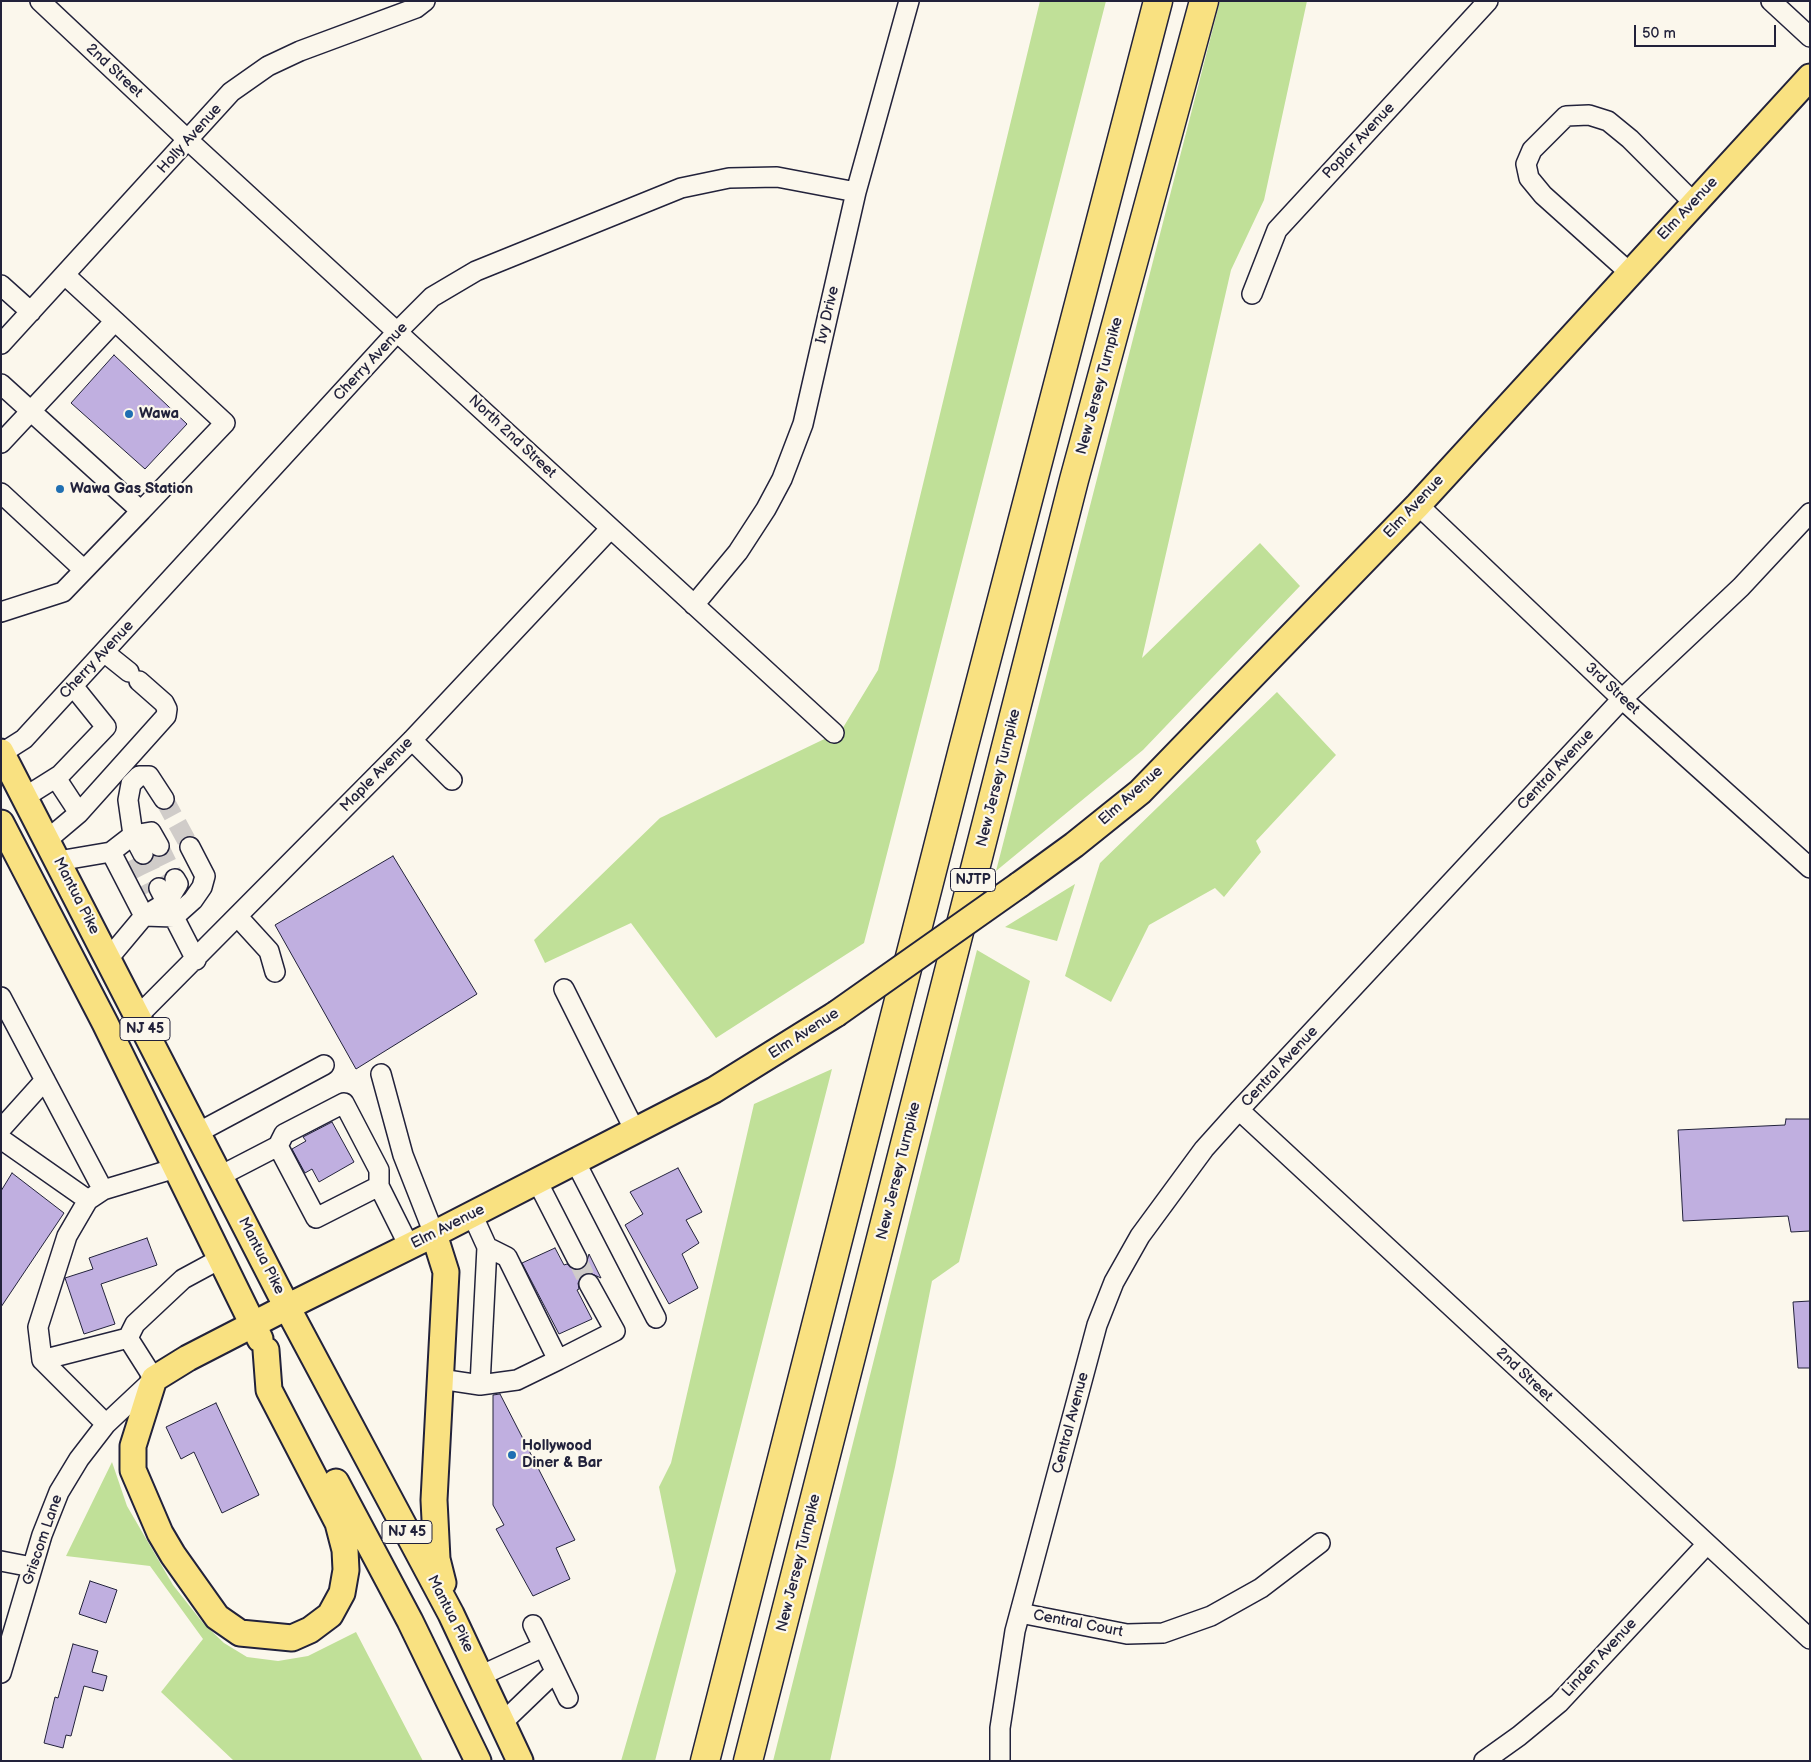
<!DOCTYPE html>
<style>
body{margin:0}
#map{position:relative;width:1811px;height:1762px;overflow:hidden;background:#fbf7ec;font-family:"Balsamiq Sans",sans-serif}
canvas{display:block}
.frame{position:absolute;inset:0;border:2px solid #22223b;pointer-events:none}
.scale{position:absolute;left:1634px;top:25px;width:142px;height:22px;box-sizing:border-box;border:2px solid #22223b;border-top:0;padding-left:6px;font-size:15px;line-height:18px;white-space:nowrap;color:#22223b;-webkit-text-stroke:4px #fbf7ec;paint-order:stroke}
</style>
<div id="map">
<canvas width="1811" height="1762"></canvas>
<div class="frame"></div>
<div class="scale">50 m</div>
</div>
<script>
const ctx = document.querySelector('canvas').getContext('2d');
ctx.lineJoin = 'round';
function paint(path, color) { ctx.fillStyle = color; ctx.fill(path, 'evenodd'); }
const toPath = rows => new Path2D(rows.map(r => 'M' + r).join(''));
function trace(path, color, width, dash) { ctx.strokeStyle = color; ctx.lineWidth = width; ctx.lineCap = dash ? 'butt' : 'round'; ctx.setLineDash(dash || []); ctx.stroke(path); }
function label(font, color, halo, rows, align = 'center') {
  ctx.font = font + ' "Balsamiq Sans",sans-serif'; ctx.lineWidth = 4.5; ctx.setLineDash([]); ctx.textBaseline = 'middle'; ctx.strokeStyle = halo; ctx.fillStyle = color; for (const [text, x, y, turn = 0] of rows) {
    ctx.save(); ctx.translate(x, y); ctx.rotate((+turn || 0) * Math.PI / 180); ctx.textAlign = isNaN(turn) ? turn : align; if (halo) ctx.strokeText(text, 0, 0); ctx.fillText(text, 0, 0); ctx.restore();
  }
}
paint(toPath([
 [1040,1,1106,1,864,943,716,1038,631,923,545,963,534,940,660,818,841,731,878,670],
 [1220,1,1307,1,1264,200,1231,270,1142,658,1260,543,1300,586,1143,750,996,871],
 [1277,692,1336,755,1256,841,1261,852,1224,897,1215,888,1149,925,1111,1002,1065,976,1100,863],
 [1075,884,1057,941,1005,927],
 [977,950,1030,981,959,1262,932,1281,895,1467,830,1761,773,1761],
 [832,1069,655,1761,621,1761,676,1571,659,1487,671,1463,754,1104],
 [112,1462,127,1506,173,1585,203,1623,224,1643,247,1657,278,1661,308,1656,356,1632,423,1761,234,1761,161,1692,203,1639,150,1566,66,1556]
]), '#c0e098');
const building = toPath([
 [114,355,187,424,145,469,71,403,114,355],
 [393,856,477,994,356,1069,275,925,393,856],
 [1786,1119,1810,1119,1810,1231,1791,1232,1788,1216,1683,1221,1678,1130,1785,1125,1786,1119],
 [332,1122,354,1162,319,1182,312,1169,305,1173,292,1149,306,1141,303,1137,332,1122],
 [678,1168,702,1212,686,1220,699,1243,682,1254,698,1288,669,1304,625,1225,643,1214,630,1192,678,1168],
 [12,1173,64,1213,1,1307,1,1191,12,1173],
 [147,1238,157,1265,101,1284,115,1324,84,1334,65,1278,93,1269,89,1258,147,1238],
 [555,1248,564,1265,567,1264,576,1270,586,1265,589,1254,601,1278,590,1273,584,1274,578,1283,579,1289,577,1290,592,1319,559,1334,522,1263,555,1248],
 [1810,1301,1810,1368,1798,1368,1793,1302,1810,1301],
 [500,1394,575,1540,556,1548,570,1579,533,1596,496,1529,504,1525,493,1505,493,1395,500,1394],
 [216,1403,259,1495,222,1513,194,1452,181,1459,166,1427,216,1403],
 [90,1581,117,1590,106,1623,79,1614,90,1581],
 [73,1644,98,1651,92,1672,107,1676,103,1691,84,1686,71,1736,66,1735,63,1748,44,1743,55,1697,58,1698,73,1644]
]);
paint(building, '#c0afe0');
trace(building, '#22223b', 1);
trace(toPath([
 [164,799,190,847],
 [159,846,175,879],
 [143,854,159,888],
 [127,862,144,895],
 [577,1259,589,1284]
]), '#d0ccc9', 19, [19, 9]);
const minor = toPath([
 [40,1,189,141,834,733],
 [1771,1,1810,37],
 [1630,273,1543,195,1529,178,1526,164,1532,150,1566,116,1589,115,1608,121,1630,139,1694,203],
 [65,275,115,321],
 [1,285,31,312],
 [1252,294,1277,230,1488,1],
 [1,344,231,92,268,66,300,51,416,8,425,1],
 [1,384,141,511,63,592,1,612],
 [1,443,115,321,225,423,141,511],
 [1,493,83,569],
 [1418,505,1622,699,1810,868],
 [694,605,738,552,766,509,782,479,803,424,856,192,909,1],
 [104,652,129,672],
 [412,740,452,780],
 [2,753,24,739,398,331,432,297,476,271,681,188,729,178,777,177,856,192],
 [56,778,79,813],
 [25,797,60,775,106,727,73,686],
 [47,840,79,813,166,716,167,709,164,703,139,681],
 [111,852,144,916],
 [143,854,133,835,151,832,159,846],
 [58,861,111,852,133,835,128,800,131,784,139,776,149,776,164,799],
 [159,888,196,960],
 [144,916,174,917,193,900,202,887,205,876,190,847],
 [238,917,269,951,275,972],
 [108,959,144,916,167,902,178,884,175,879],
 [564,989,635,1131],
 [1,997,103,1190,88,1200],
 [138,1016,412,740,610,529],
 [381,1074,403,1155,434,1234],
 [1239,1110,1810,1639],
 [1,1129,45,1080],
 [199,1132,324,1065],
 [1,1139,88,1200,67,1236,38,1327,42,1360,106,1424],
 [278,1146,316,1218,379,1186],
 [575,1161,656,1318],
 [220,1176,278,1146,284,1134,344,1103,379,1170,379,1186,409,1246],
 [537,1181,577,1259],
 [103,1190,176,1168],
 [472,1214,487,1247,480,1385],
 [487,1247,507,1257,558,1360,615,1331,589,1284],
 [42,1360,128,1338],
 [440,1379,480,1385,517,1380,558,1360],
 [1,1561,32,1567],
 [1020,1613,1127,1634,1163,1633,1211,1616,1261,1588,1320,1543],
 [533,1625,568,1698],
 [1,1673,42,1535,59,1492,79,1459,106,1424,154,1379,128,1338,135,1324,183,1279,220,1259],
 [480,1676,543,1647],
 [502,1723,555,1672],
 [1000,1761,1000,1728,1015,1631,1097,1325,1114,1282,1140,1236,1204,1149,1239,1110,1622,699,1741,587,1810,513],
 [1484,1761,1519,1736,1559,1703,1707,1544]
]);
const major = toPath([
 [1,752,287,1307,451,1614,520,1761],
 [1,823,105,1023,260,1339],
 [1019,885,1074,845,1140,792,1418,505,1810,77],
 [434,1234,446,1272,434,1500,437,1559,443,1583],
 [266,1350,269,1390,338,1523,345,1550,346,1570,342,1593,330,1615,310,1630,292,1638,240,1633,217,1617,173,1555,160,1533,133,1470,133,1446,154,1379,188,1358,287,1307,434,1234,714,1090,836,1014],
 [336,1482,410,1621,478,1761]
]);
const highway = toPath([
 [705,1761,963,749,1158,1],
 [748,1761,1074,480,1204,1]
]);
trace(minor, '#22223b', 22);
trace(major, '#22223b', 29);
trace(highway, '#22223b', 31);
trace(minor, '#fbf7ec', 19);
trace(major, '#f9e181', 25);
trace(highway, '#f9e181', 28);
const majorBridge = toPath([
 [836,1014,1019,885]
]);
trace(majorBridge, '#22223b', 29, []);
trace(majorBridge, '#f9e181', 25);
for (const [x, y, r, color] of [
 [129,414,5,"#1f6fb2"],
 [60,489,5,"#1f6fb2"],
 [512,1455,5,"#1f6fb2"]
]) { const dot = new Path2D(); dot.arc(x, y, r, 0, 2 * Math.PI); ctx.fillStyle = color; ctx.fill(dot); trace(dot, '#fbf7ec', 2); }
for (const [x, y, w] of [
 [973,880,45],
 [145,1029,50],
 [407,1532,50]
]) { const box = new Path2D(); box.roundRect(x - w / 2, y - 11.5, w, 23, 4); ctx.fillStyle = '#fbf7ec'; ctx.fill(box); trace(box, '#22223b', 1); }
label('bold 14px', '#22223b', null, [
 ["NJTP",973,880],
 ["NJ 45",145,1029],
 ["NJ 45",407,1532]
]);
label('15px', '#22223b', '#fbf7ec', [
 ["2nd Street",114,71,43],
 ["Holly Avenue",190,139,-48],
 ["Poplar Avenue",1359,141,-47],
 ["Elm Avenue",1688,209,-47],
 ["Ivy Drive",828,315,-77],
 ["Cherry Avenue",371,362,-47],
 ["New Jersey Turnpike",1100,386,-75],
 ["North 2nd Street",512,437,43],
 ["Elm Avenue",1414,507,-47],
 ["Cherry Avenue",97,660,-47],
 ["3rd Street",1612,689,43],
 ["Central Avenue",1556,770,-47],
 ["Maple Avenue",377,775,-46],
 ["New Jersey Turnpike",999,778,-76],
 ["Elm Avenue",1131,796,-42],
 ["Mantua Pike",76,896,63],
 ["Elm Avenue",804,1034,-33],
 ["Central Avenue",1280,1067,-47],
 ["New Jersey Turnpike",899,1171,-76],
 ["Elm Avenue",448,1227,-27],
 ["Mantua Pike",261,1256,63],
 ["2nd Street",1524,1375,43],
 ["Central Avenue",1071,1423,-75],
 ["Griscom Lane",43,1540,-71],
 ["New Jersey Turnpike",799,1563,-76],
 ["Mantua Pike",450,1614,63],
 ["Central Court",1078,1624,11],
 ["Linden Avenue",1600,1658,-47]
]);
label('bold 15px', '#22223b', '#fbf7ec', [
 ["Wawa",139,414],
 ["Wawa Gas Station",70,489],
 ["Hollywood",522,1446],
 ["Diner & Bar",522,1463]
], 'left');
</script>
